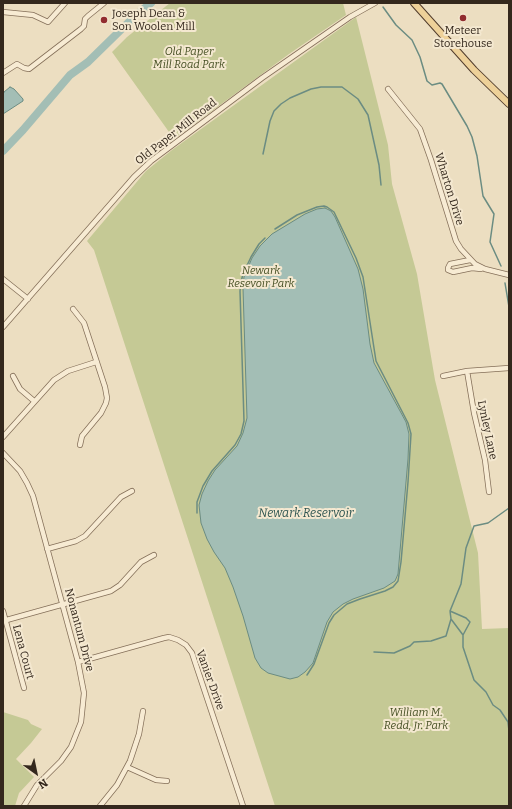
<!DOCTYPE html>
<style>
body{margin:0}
#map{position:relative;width:512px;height:809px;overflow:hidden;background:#ecdec1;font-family:Bitter,serif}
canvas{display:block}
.frame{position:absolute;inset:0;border:4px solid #34281d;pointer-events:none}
.north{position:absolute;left:16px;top:753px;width:40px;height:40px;-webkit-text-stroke:3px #f4e8d0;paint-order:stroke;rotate:147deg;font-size:11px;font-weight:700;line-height:16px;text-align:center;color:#34281d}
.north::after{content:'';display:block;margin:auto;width:14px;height:18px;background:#34281d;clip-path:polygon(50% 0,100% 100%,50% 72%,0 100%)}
</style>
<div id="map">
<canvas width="512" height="809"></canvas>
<div class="frame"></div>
<div class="north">N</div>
</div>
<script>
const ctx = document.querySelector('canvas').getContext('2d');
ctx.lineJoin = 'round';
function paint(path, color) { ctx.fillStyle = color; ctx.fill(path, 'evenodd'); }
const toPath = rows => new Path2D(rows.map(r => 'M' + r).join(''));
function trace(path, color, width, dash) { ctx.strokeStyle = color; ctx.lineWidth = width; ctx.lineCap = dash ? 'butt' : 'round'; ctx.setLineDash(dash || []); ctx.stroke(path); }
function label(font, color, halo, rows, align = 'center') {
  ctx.font = font + ' Bitter,serif'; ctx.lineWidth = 4; ctx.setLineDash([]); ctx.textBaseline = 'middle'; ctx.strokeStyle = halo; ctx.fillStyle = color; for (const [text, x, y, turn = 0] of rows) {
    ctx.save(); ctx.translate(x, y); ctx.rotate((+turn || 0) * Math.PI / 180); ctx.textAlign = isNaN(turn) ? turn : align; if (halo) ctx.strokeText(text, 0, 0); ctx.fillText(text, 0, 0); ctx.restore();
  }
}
paint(toPath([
 [170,3,343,3,346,15,289,54,174,139,112,52,127,37],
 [356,17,388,145,392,184,417,274,435,380,478,553,482,629,509,628,509,806,275,806,94,250,87,241,146,171,172,150],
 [3,712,28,720,31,724,42,729,31,743,16,759,34,777,19,793,15,806,3,806]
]), '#c5c995');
const water = toPath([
 [10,87,14,89,23,99,23,101,3,114,3,95,4,92,10,87],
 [325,208,331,211,335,217,358,269,363,289,370,344,374,363,406,422,409,434,408,459,398,574,395,581,384,588,353,599,343,604,333,612,327,622,313,663,305,672,298,677,290,679,268,673,261,668,255,658,243,616,233,587,225,568,214,552,207,539,201,523,199,505,202,494,208,481,215,470,237,446,243,433,247,418,243,288,244,277,252,258,260,246,272,234,305,214,317,209,325,208]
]);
paint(water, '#a3beb5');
trace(water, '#6b8c82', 1);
trace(toPath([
 [383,7,396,25,412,40,420,57,427,81,432,85,440,83,442,84,467,126,472,137,477,156,483,196,494,214,490,242,501,266],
 [263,154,270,121,274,111,281,104,290,98,311,89,321,87,342,87,358,99,368,115,379,165,381,185],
 [275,229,297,215,317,207,324,206,327,207,334,212,356,258,363,277,376,361,408,423,411,434,408,482,401,562,398,581,393,587,385,591,360,599,347,604,334,615,329,623,314,664,307,675],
 [505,283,509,307],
 [509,508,488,523,474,526,466,548,461,584,450,611,451,619,463,635,463,647,474,680,486,692,493,705,500,710,508,722,509,731],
 [197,513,197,502,203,486,212,471,235,445,241,434,244,421,240,291,241,282,243,274,251,257,259,244,265,238],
 [450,611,466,618,470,622,463,635],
 [374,652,394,653,410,646,414,642,431,641,446,636,451,619]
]), '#6b8c82', 1.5);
trace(toPath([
 [3,151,23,130,70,75,88,62,135,16,151,3]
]), '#a3beb5', 8);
const minor = toPath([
 [3,12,33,15,48,22,65,3],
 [3,73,17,64,24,68,29,69,81,29,84,26,85,19,88,16,104,3],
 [388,89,420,129,431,160,456,241,461,249,475,264,485,269,509,275],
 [470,260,450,264,448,268,448,270,453,272,472,268,481,269],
 [3,279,28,299],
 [73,309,84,323,105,387,107,398,106,403,101,413,82,436,80,445],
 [3,327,134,177,151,161,262,78,350,17,375,3],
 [467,371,474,413,485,460,489,492],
 [13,376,20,389,34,401],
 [443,376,467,371,509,368],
 [3,437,54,380,68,371,96,362],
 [3,453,20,471,27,483,33,496,78,662,84,693,81,722,71,747,61,761,37,785,24,806],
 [47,549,76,541,85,536,121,497,132,491],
 [3,611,24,688],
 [3,621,111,591,120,585,141,562,154,555],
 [78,662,164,638,169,637,178,640,186,645,192,653,243,806],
 [127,767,156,780,167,781],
 [100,806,117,785,130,761,139,734,143,711]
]);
const major = toPath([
 [414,3,474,70,509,104]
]);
trace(minor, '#846f59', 6);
trace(major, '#523d2d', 8);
trace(minor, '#f7ebd3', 4.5);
trace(major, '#eed199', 6);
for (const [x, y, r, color] of [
 [463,18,4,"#912c2f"],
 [104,20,4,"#912c2f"]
]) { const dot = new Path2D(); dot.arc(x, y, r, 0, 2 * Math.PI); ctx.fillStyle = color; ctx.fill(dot); trace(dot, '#f4e8d0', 1.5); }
label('11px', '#34281d', '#f4e8d0', [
 ["Joseph Dean &",112,14],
 ["Son Woolen Mill",112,27],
 ["Meteer",463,31,"center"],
 ["Storehouse",463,44,"center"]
], 'left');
label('italic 11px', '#465024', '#f4e8d0', [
 ["Old Paper",189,52],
 ["Mill Road Park",189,65],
 ["Newark",261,271],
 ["Resevoir Park",261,284],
 ["William M.",416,713],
 ["Redd, Jr. Park",416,726]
]);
label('11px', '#34281d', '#f4e8d0', [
 ["Old Paper Mill Road",176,132,-38],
 ["Wharton Drive",449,189,73],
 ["Lynley Lane",487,430,78],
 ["Nonantum Drive",79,630,75],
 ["Lena Court",23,652,75],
 ["Vanier Drive",210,680,70]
]);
label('italic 12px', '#2d5450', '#f4e8d0', [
 ["Newark Reservoir",306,514]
]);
</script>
